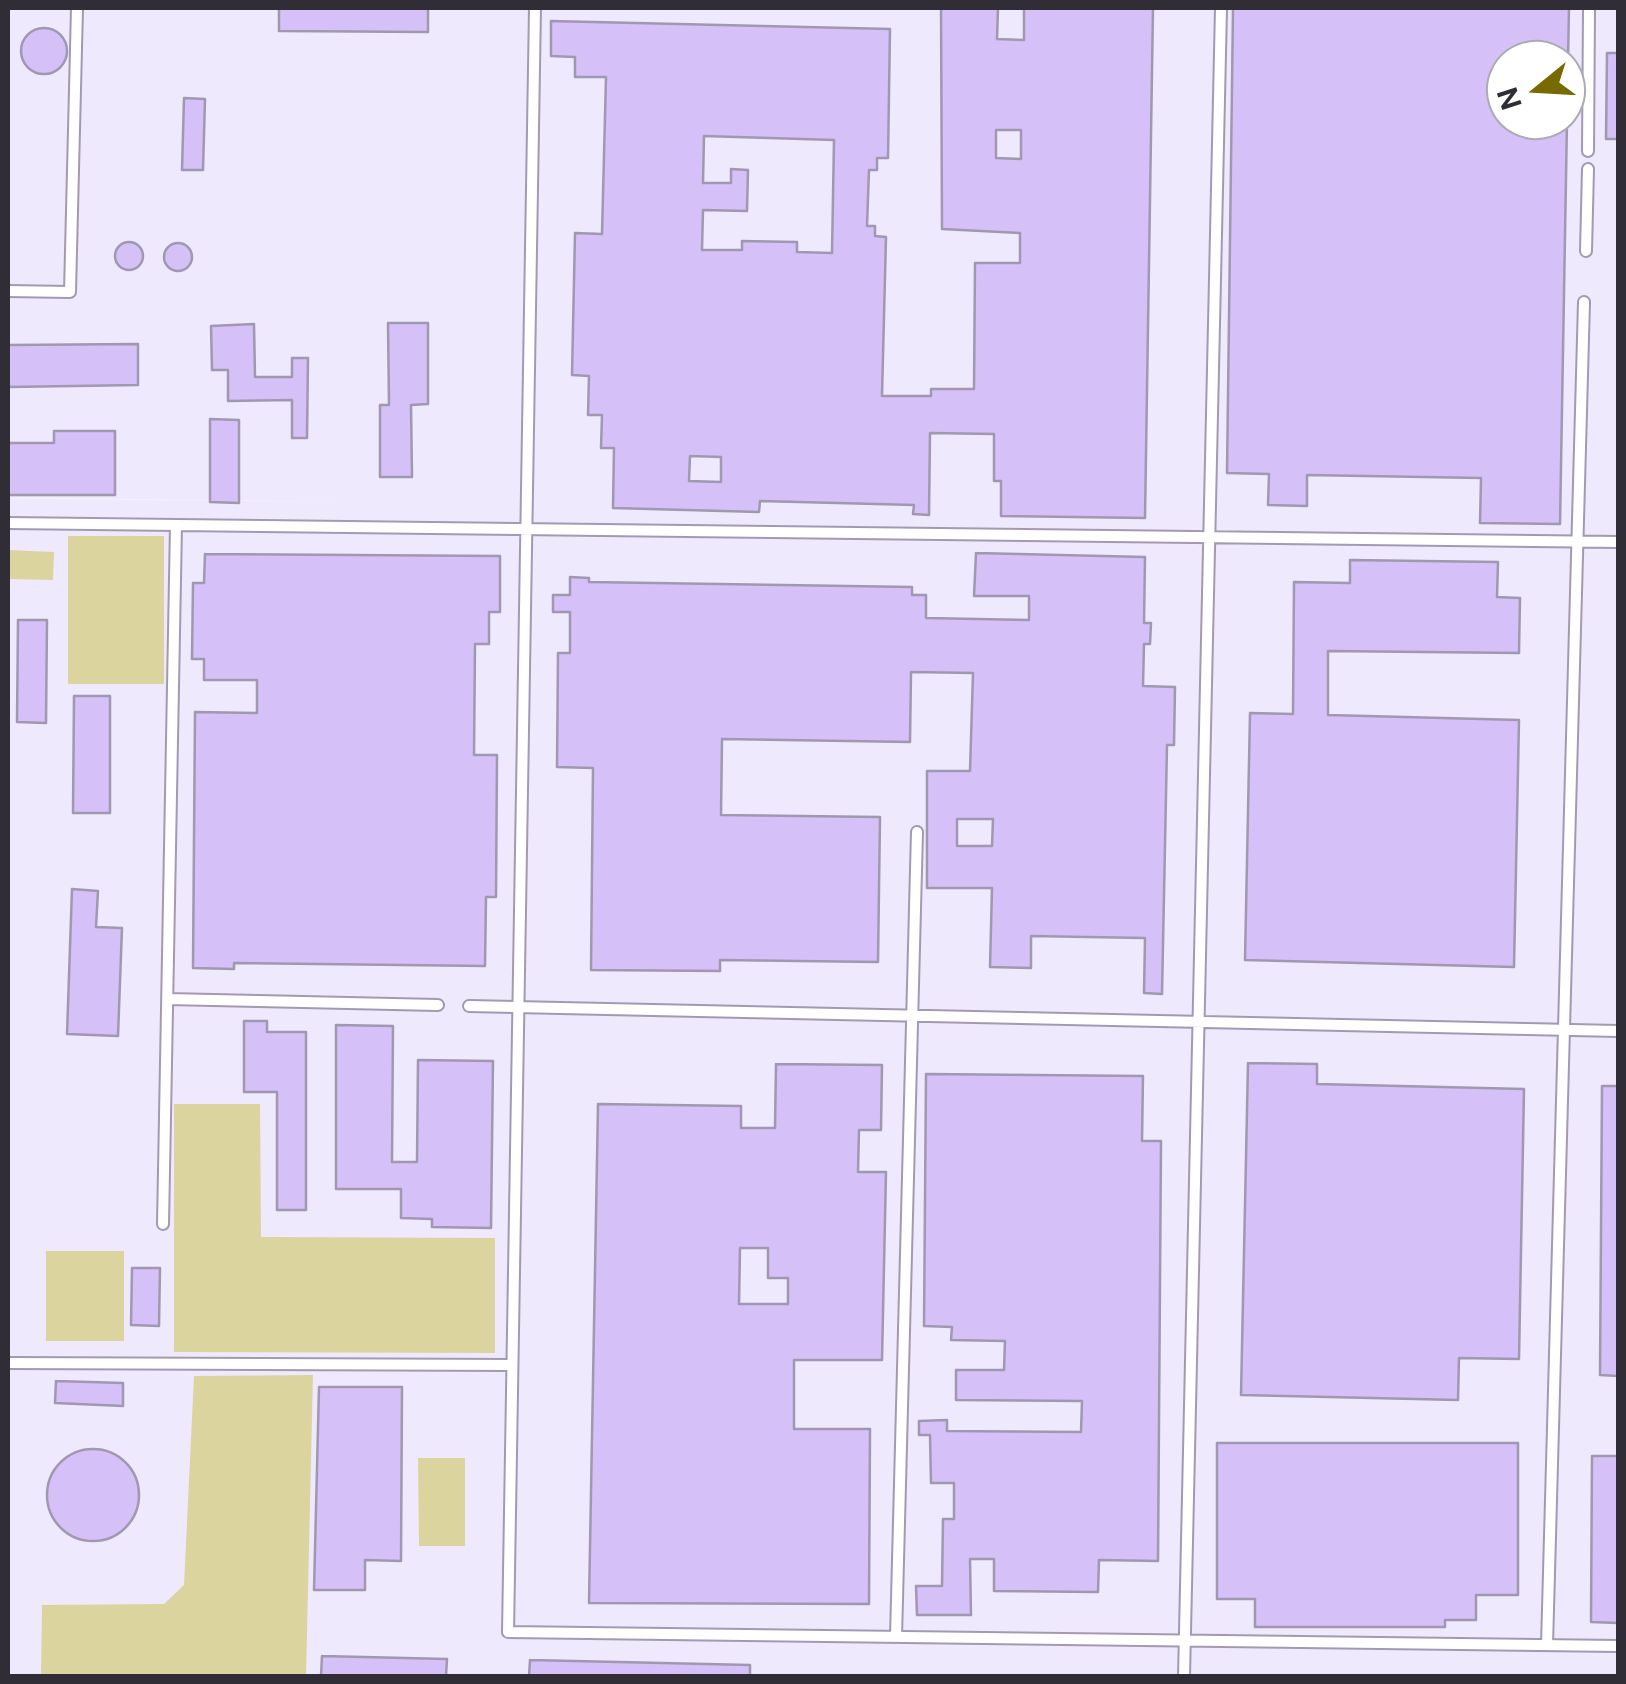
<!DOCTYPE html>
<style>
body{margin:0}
#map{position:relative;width:1626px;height:1684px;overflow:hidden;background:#f5f1fc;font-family:"Public Sans",sans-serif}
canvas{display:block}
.frame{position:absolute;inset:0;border:10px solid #302d36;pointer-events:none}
.north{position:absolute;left:1486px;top:40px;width:100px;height:100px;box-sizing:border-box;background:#fff;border:2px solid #acabaf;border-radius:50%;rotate:252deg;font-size:28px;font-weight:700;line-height:40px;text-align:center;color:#302d36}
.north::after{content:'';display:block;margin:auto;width:35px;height:45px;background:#766a01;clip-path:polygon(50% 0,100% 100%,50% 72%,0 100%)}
</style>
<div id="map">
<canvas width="1626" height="1684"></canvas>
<div class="frame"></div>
<div class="north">N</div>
</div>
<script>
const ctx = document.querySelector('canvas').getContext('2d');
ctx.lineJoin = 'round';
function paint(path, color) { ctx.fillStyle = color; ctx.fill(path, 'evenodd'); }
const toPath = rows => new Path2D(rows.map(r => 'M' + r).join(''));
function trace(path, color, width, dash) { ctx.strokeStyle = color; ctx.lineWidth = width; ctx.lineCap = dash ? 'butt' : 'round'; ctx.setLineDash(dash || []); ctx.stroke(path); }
paint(toPath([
 [8,8,1618,8,1618,1676,8,1676,8,499,356,502,8,497],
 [1506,60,1566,60,1566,120,1506,120]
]), '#efe9fd');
paint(toPath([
 [68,536,164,536,164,684,68,684],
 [8,550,54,552,53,580,8,579],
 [174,1104,260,1104,261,1237,495,1238,495,1353,174,1352],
 [46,1251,124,1251,124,1341,46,1341],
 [313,1375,306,1676,41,1676,42,1605,164,1604,184,1585,194,1376],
 [418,1458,465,1458,465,1546,419,1546]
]), '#dbd49e');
const building = toPath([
 [279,8,428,8,428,32,279,31,279,8],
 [941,8,998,8,997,39,1024,40,1024,8,1153,8,1145,518,1001,516,1001,481,994,481,994,434,930,433,929,515,913,514,914,505,760,501,759,512,613,508,614,448,601,448,602,415,588,415,589,376,572,375,575,233,602,234,606,77,575,77,575,57,551,56,551,21,890,29,888,158,877,158,877,170,869,170,867,226,875,226,875,236,886,237,882,396,931,396,931,389,974,389,975,263,1020,263,1020,233,942,229,941,8],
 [996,130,1021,130,1021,159,996,158,996,130],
 [704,136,834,140,832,253,797,252,797,242,742,241,742,250,702,250,703,210,747,211,748,170,731,169,731,183,703,183,704,136],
 [690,456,721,457,721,482,689,481,690,456],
 [1233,8,1569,8,1568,60,1506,60,1506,120,1567,120,1560,524,1480,523,1481,478,1307,475,1307,506,1268,505,1269,474,1227,473,1233,8],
 '21 51a23 23 0 1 1 46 0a23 23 0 1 1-46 0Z',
 [1607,53,1618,53,1618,139,1606,139,1607,53],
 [184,98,205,99,203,170,182,170,184,98],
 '115 256a14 14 0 1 1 28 0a14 14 0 1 1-28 0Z',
 '164 257a14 14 0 1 1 28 0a14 14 0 1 1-28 0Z',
 [388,323,428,323,428,404,411,405,412,477,380,477,380,405,389,405,388,323],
 [254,324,255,377,292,377,292,358,308,358,307,438,292,438,292,400,228,401,228,370,212,370,211,326,254,324],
 [138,344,138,385,8,387,8,345,138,344],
 [210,419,239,420,239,503,210,502,210,419],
 [54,431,115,431,115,495,8,495,8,443,54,443,54,431],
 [976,553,1145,557,1144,623,1151,623,1150,644,1144,644,1143,686,1175,687,1174,745,1167,745,1162,994,1144,993,1145,938,1031,936,1031,968,990,967,992,888,927,888,927,771,970,771,973,673,911,672,910,742,722,739,721,815,880,817,878,962,720,960,720,971,591,970,593,768,557,767,558,653,570,653,570,612,553,612,553,595,570,595,570,577,589,578,589,582,912,587,912,595,926,595,926,618,1029,620,1029,596,974,596,976,553],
 [957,819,993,819,992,846,957,846,957,819],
 [205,554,500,556,500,612,489,612,489,644,475,644,474,755,497,755,496,897,486,897,485,966,234,963,234,969,193,968,195,712,257,713,257,680,204,680,204,659,192,659,193,583,204,583,205,554],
 [1350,560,1498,562,1497,597,1520,598,1519,653,1328,651,1328,715,1519,720,1514,967,1245,960,1250,713,1293,714,1294,582,1350,583,1350,560],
 [18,620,47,620,46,723,17,722,18,620],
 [74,696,110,696,110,813,73,813,74,696],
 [72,889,98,891,96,927,122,928,118,1036,67,1034,72,889],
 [244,1021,267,1021,267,1032,306,1032,306,1210,277,1210,277,1092,244,1092,244,1021],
 [336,1025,393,1026,392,1162,417,1162,418,1060,493,1061,491,1228,432,1227,432,1219,401,1218,401,1189,336,1189,336,1025],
 [1248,1063,1317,1064,1317,1084,1524,1089,1519,1359,1459,1358,1458,1400,1241,1395,1248,1063],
 [776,1064,882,1065,881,1130,859,1130,858,1172,886,1172,882,1360,794,1360,794,1429,870,1429,869,1604,589,1603,598,1104,741,1106,741,1128,775,1128,776,1064],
 [740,1248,768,1248,768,1278,788,1278,788,1304,739,1304,740,1248],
 [926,1074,1143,1076,1142,1141,1161,1141,1158,1561,1099,1560,1098,1592,994,1591,994,1559,970,1559,971,1615,917,1615,916,1586,942,1586,943,1519,954,1519,954,1483,931,1483,930,1435,919,1435,919,1421,947,1420,947,1431,1081,1432,1082,1401,956,1400,956,1370,1004,1370,1005,1341,951,1340,952,1327,924,1326,926,1074],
 [1602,1086,1618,1086,1618,1376,1600,1375,1602,1086],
 [132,1268,160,1268,159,1326,131,1325,132,1268],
 [56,1381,123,1383,123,1406,55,1403,56,1381],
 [319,1387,402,1387,401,1561,365,1560,365,1590,314,1590,319,1387],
 [1217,1443,1518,1443,1518,1595,1476,1595,1476,1620,1445,1620,1445,1627,1255,1627,1255,1599,1217,1599,1217,1443],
 '47 1495a46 46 0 1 1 92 0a46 46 0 1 1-92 0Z',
 [1592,1456,1618,1456,1618,1623,1591,1622,1592,1456],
 [322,1656,447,1659,446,1676,321,1676,322,1656],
 [530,1660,750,1665,750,1676,529,1676,530,1660]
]);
paint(building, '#d5c0f8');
trace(building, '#a098b0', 2.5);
const service = toPath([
 [535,8,508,1632,1618,1646],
 [1588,151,1589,8],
 [1586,251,1588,169],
 [8,291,70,292,77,8],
 [8,523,1618,542],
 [168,999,438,1005],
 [469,1006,1618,1031],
 [163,1224,176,525],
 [8,1363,512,1365],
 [896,1637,917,832],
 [1547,1645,1584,302],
 [1184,1676,1221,8]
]);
trace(service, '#a29ab1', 14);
trace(service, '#fff', 10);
</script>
